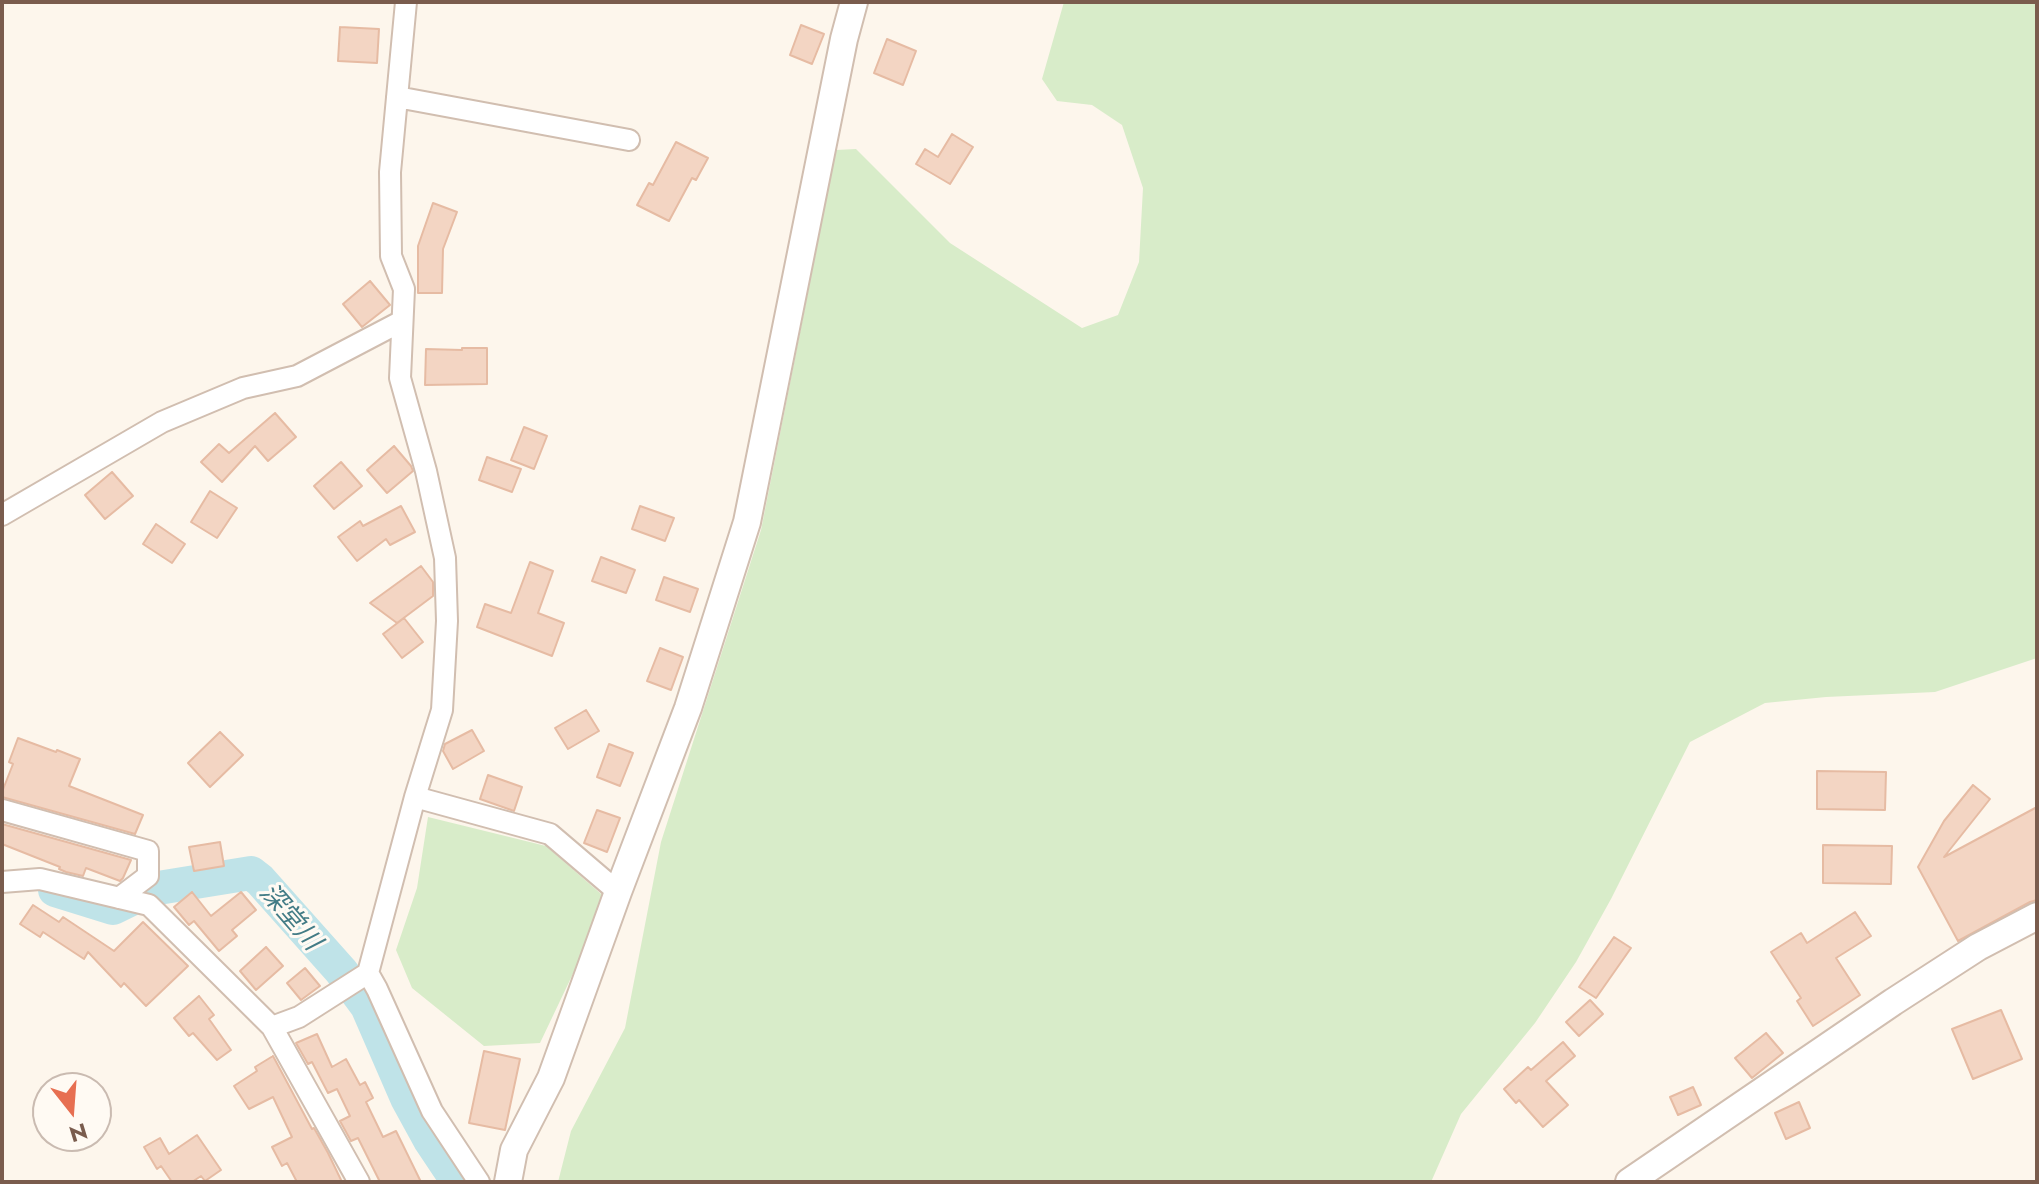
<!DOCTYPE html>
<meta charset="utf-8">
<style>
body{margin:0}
#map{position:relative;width:2039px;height:1184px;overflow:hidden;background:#fdf6ec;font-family:Jost,sans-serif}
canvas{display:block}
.frame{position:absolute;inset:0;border:4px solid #7a5c4d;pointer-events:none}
.north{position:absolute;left:32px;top:1072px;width:80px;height:80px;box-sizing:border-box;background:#fffaf3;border:2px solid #cabbb1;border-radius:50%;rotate:163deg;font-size:22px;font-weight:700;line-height:32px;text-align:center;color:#7a5c4d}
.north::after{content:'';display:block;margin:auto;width:28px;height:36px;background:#e76f51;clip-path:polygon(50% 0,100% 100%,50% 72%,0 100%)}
</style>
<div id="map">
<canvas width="2039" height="1184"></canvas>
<div class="frame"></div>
<div class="north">N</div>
</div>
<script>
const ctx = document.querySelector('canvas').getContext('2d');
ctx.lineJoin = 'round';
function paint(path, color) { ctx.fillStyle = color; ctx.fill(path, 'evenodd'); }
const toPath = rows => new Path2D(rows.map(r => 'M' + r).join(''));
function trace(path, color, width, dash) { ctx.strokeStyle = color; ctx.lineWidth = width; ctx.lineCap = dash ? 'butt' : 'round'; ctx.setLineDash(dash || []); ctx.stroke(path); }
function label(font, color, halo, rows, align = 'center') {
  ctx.font = font + ' Jost,"Noto Sans JP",sans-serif'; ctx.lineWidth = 6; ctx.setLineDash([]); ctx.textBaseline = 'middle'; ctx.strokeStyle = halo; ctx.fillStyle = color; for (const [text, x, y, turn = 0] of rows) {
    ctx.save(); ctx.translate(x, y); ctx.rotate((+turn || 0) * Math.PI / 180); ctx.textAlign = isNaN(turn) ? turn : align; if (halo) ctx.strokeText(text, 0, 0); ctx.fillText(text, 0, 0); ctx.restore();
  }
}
paint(toPath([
 [1064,2,2037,2,2037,658,1935,692,1826,697,1765,703,1690,742,1611,899,1576,962,1535,1023,1461,1114,1431,1182,558,1182,571,1131,625,1028,661,842,761,530,836,150,856,149,950,243,1082,328,1118,315,1139,262,1143,188,1122,125,1092,105,1057,101,1042,79],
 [428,817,546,846,608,900,540,1043,484,1046,412,988,396,950,417,888]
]), '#d8ecc9');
trace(toPath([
 [55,890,113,908,152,889,251,873,260,880,341,971,367,1006,407,1098,430,1140,458,1182]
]), '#bfe3e8', 34);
const building = toPath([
 [801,25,824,34,812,64,790,55,801,25],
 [340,27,379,29,377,63,338,61,340,27],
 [887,39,916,51,903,85,874,73,887,39],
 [952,134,973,147,950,184,916,164,925,149,938,157,952,134],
 [676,142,708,158,696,180,692,178,669,221,637,205,649,183,653,185,676,142],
 [433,203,457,212,443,249,442,293,418,293,418,246,433,203],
 [370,281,390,305,362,327,343,304,370,281],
 [462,348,487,348,487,384,425,385,426,349,462,350,462,348],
 [275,413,296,437,268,461,255,446,222,482,201,462,219,444,229,453,275,413],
 [524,427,547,436,534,469,511,460,524,427],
 [394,446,411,466,413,471,387,493,367,470,394,446],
 [487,457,521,469,512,492,479,480,487,457],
 [341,462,362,486,334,509,314,486,341,462],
 [112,472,133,496,105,519,85,495,112,472],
 [210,491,237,508,217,538,191,522,210,491],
 [401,506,415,532,390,545,386,539,357,561,338,537,360,521,363,526,401,506],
 [640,506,674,518,665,541,632,529,640,506],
 [156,524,185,544,172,563,143,544,156,524],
 [601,557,635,570,626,593,592,581,601,557],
 [530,562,553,571,538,613,564,623,552,656,477,627,485,604,511,613,530,562],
 [421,566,433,582,433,596,397,623,370,603,421,566],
 [664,577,698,589,690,612,656,600,664,577],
 [404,618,423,642,402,658,383,634,404,618],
 [660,648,683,657,671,690,647,681,660,648],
 [586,710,599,731,568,749,555,728,586,710],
 [472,730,484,751,453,769,443,751,445,744,472,730],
 [220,732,243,755,210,787,188,763,220,732],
 [18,738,56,752,57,750,80,759,69,786,143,815,135,834,2,797,2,792,13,764,9,762,18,738],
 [609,744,633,753,620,786,597,777,609,744],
 [1817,771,1886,772,1885,810,1817,809,1817,771],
 [488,775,522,787,514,811,480,799,488,775],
 [1973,785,1990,799,1944,857,2037,807,2037,900,2030,902,1958,941,1918,867,1944,821,1973,785],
 [597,810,620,818,607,852,584,843,597,810],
 [2,824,131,860,123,878,120,881,86,868,83,876,66,872,59,869,60,867,2,844,2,824],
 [220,842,224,866,194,871,189,847,220,842],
 [1823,845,1892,846,1891,884,1823,883,1823,845],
 [192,892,211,916,241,892,256,910,232,930,237,936,219,951,194,921,189,925,174,907,192,892],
 [33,905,59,922,63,917,114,951,143,922,188,966,146,1006,124,983,121,987,88,952,84,959,43,932,40,937,20,924,33,905],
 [1855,912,1871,936,1836,958,1860,995,1813,1026,1797,1001,1801,998,1771,952,1801,933,1807,943,1855,912],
 [1614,937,1631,948,1596,998,1579,987,1614,937],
 [266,947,283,966,256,990,240,971,266,947],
 [305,968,320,986,301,1000,287,983,305,968],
 [199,996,214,1015,209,1019,231,1050,217,1060,193,1033,189,1036,174,1018,199,996],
 [1590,1000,1603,1014,1579,1036,1566,1022,1590,1000],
 [2001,1010,2022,1059,1973,1079,1952,1029,2001,1010],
 [1766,1033,1783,1053,1752,1078,1735,1058,1766,1033],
 [317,1034,332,1067,346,1059,360,1085,365,1082,373,1098,366,1102,383,1137,396,1131,421,1182,380,1182,358,1138,351,1141,340,1121,350,1116,337,1089,328,1093,312,1062,308,1064,296,1043,317,1034],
 [1563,1042,1575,1056,1546,1081,1568,1105,1543,1127,1519,1100,1516,1103,1504,1089,1528,1067,1531,1070,1563,1042],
 [484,1051,520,1059,505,1130,469,1123,484,1051],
 [273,1056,312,1129,314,1128,328,1153,342,1182,297,1182,287,1163,282,1166,272,1147,292,1137,273,1097,249,1109,234,1086,257,1071,255,1067,273,1056],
 [1693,1087,1701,1105,1678,1115,1670,1097,1693,1087],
 [1799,1102,1810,1128,1786,1139,1775,1113,1799,1102],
 [197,1135,221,1170,205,1181,201,1176,192,1182,172,1182,161,1166,157,1169,144,1147,160,1138,169,1154,197,1135]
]);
paint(building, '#f3d5c3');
trace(building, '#e6bba3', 2);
const minor = toPath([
 [406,2,390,172,391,256,404,289,400,378,426,471,445,558,447,621,442,710,415,797,368,973,377,989,432,1111,479,1182],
 [397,97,629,140],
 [2,515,162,422,243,388,297,376,402,321],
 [415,797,550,834,618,892],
 [2,810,148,851,148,876,119,898],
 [2,882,40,879,149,905,272,1027,299,1017,368,973],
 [272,1027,359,1182]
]);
const tertiary = toPath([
 [508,1182,514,1150,551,1078,618,892,688,708,747,522,844,39,854,2],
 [1629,1182,1893,1002,1978,947,2037,916]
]);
trace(minor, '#d1beb0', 24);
trace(tertiary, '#d1beb0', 30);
trace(minor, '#fff', 20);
trace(tertiary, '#fff', 26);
label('italic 26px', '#437c86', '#fffaf3', [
 ["深堂川",289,918,49]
]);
</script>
